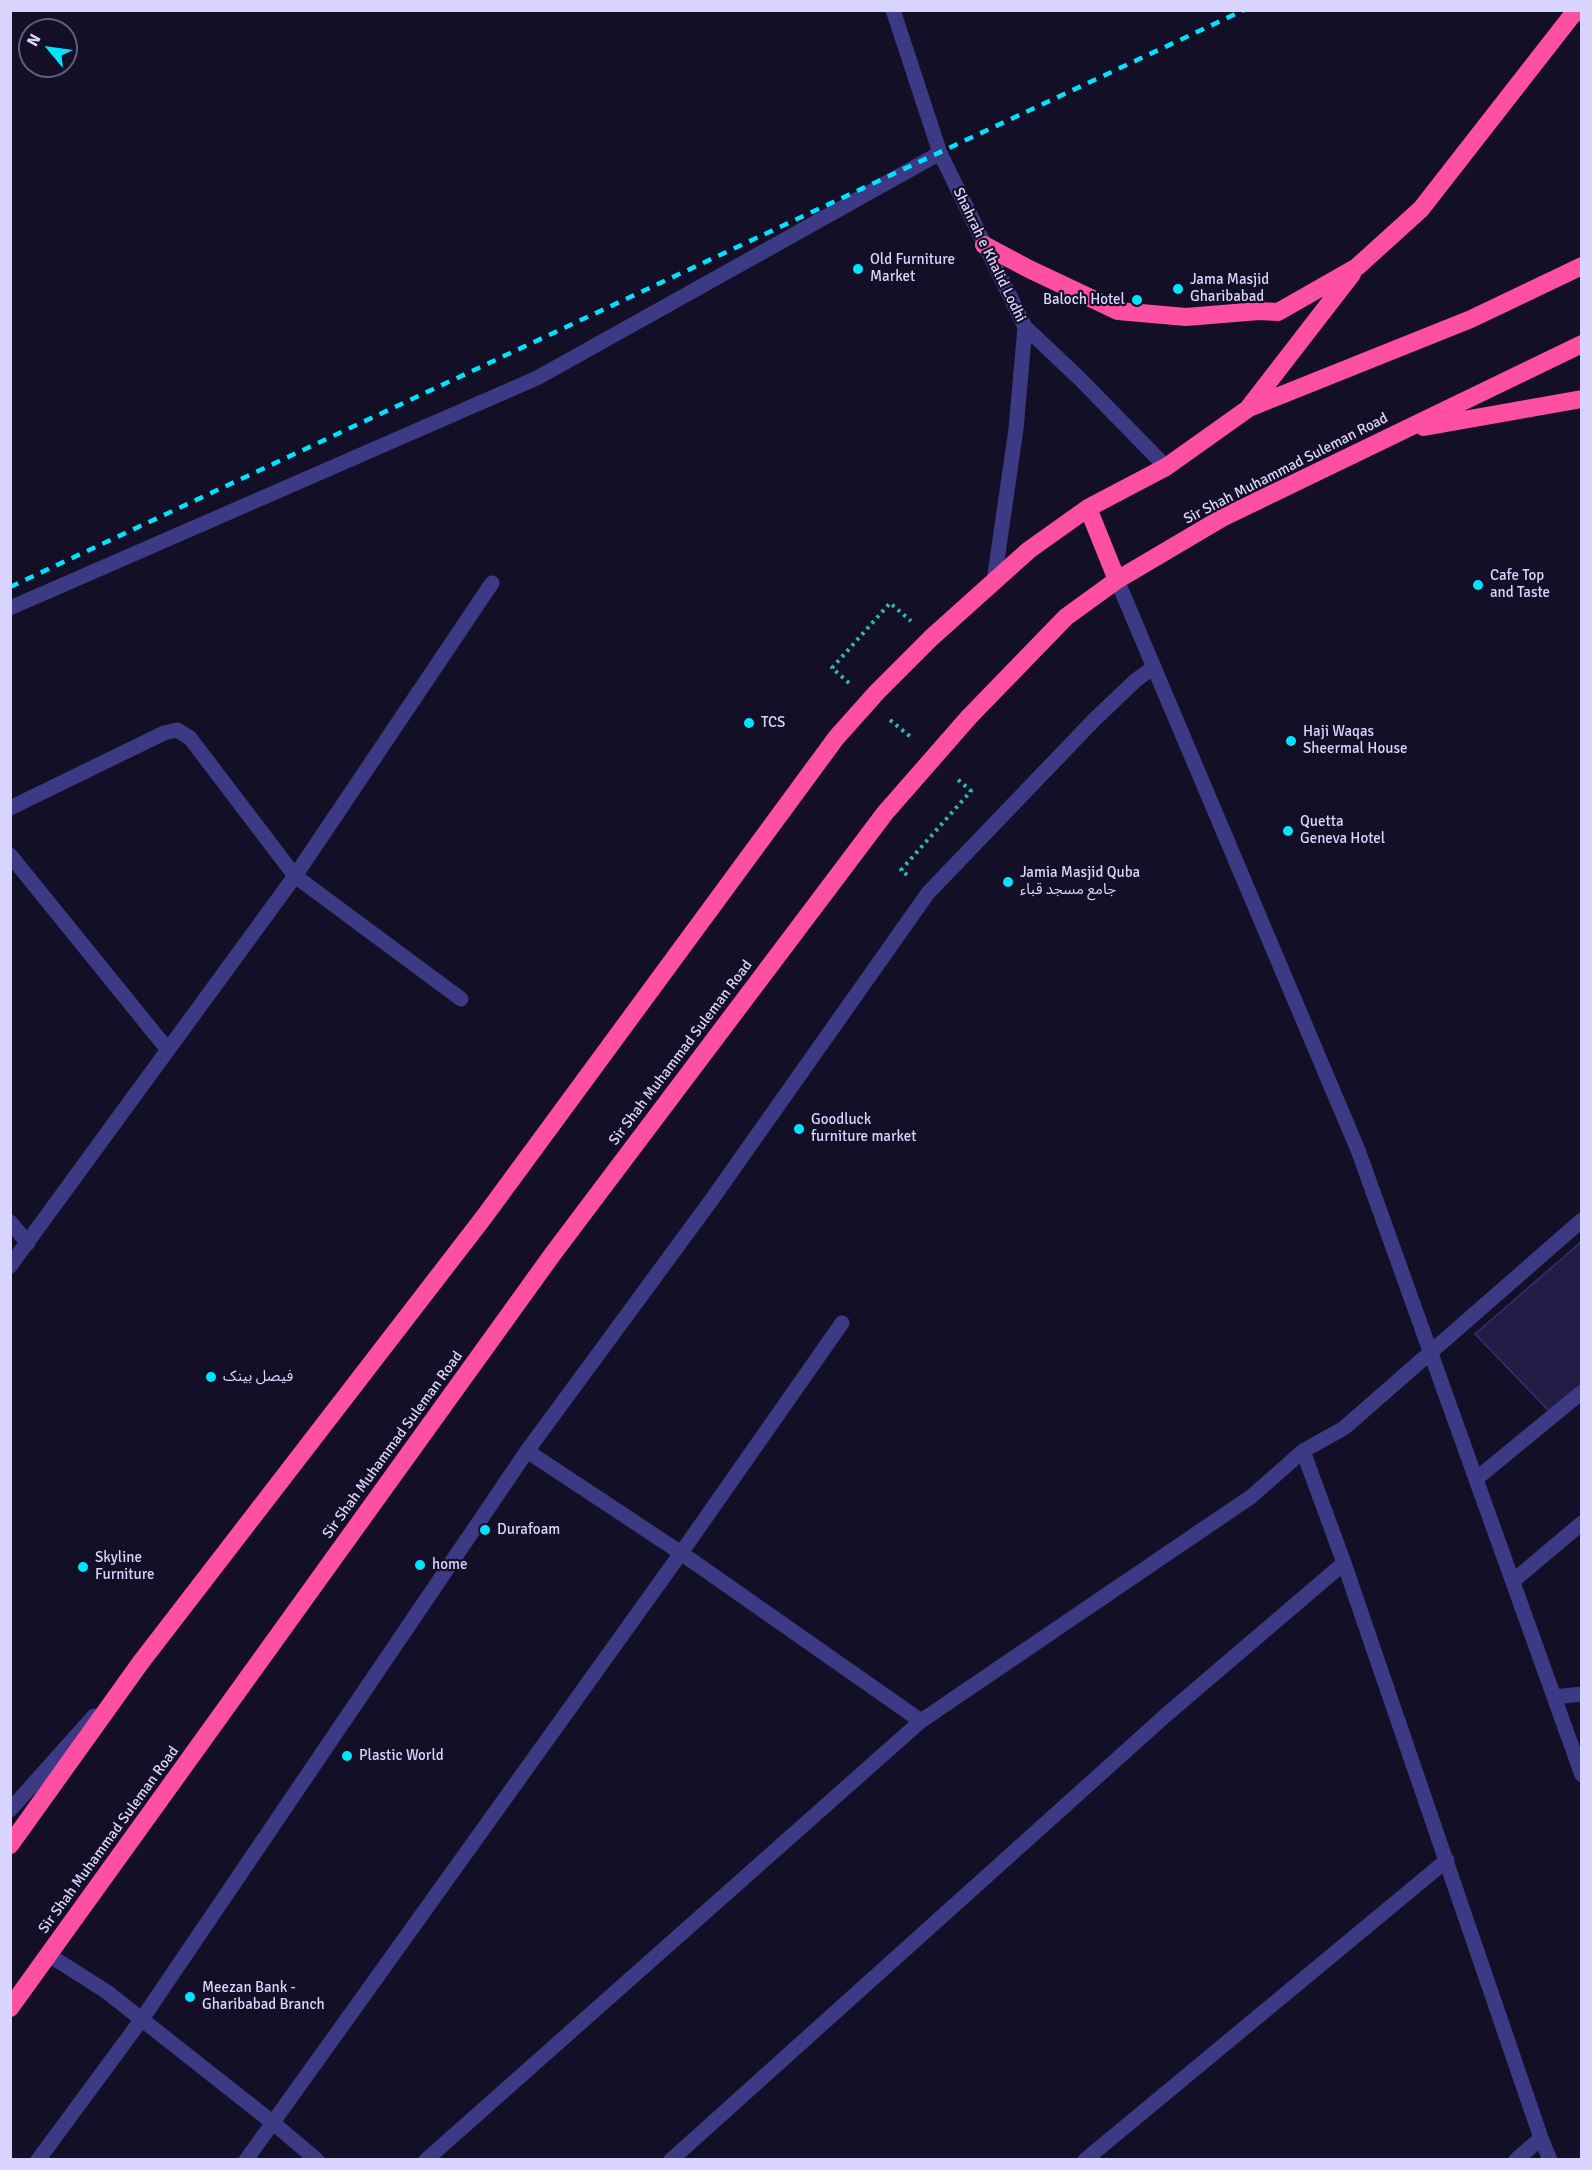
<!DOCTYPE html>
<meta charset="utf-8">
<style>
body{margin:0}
#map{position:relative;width:1592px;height:2170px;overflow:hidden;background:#130f26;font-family:Signika,sans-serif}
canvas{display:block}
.frame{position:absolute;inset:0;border:12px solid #d9d4ff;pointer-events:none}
.north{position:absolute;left:18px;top:18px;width:60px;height:60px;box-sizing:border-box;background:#130f26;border:2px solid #625e7d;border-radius:50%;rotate:299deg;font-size:16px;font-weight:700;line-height:24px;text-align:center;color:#d9d4ff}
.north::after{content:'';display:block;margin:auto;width:21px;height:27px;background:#00e5ff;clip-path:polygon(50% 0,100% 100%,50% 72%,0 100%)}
</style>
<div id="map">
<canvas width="1592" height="2170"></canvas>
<div class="frame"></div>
<div class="north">N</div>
</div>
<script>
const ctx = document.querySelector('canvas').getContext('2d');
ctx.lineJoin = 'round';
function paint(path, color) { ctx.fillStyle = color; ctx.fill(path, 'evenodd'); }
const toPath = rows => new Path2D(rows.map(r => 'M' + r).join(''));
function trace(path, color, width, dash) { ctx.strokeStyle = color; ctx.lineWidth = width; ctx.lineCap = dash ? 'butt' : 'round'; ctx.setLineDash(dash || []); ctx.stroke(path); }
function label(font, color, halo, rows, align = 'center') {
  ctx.font = font + ' Signika,"Noto Sans Arabic",sans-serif'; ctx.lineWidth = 4.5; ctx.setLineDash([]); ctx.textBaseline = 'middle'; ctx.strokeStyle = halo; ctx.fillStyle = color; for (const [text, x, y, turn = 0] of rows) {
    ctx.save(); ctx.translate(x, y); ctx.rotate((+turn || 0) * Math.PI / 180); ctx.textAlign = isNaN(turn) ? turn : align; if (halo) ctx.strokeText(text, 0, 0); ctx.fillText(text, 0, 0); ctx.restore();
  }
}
const building = toPath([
 [1582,1241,1582,1385,1549,1411,1475,1334,1582,1241]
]);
paint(building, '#241b47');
trace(building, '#3b2d73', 1.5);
trace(toPath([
 [849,683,832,668,890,603,911,621],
 [890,720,912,738],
 [907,875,901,870,971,791,955,777]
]), '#2fb8b0', 4, [3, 4.5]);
trace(toPath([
 [893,10,940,153,1025,327,1016,429,994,581],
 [1025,327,1080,379,1166,467],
 [1117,580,1358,1150,1582,1775],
 [10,608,537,378,940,153],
 [10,808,164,733,177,730,190,738,295,876,461,999],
 [10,855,168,1050],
 [10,1222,28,1243],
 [10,1266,295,876,492,583],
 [527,1451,681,1553,921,1721],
 [1303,1451,1344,1563,1541,2138,1550,2160],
 [1476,1479,1582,1392],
 [1513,1581,1582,1523],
 [1554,1697,1582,1694],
 [10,1810,94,1716],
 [49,1955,107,1992,272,2122,317,2160],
 [38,2160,142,2019,527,1451,710,1202,928,893,1095,719,1136,680,1154,667],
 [246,2160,681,1553,842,1323],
 [426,2160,921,1721,1252,1496,1303,1451,1344,1428,1582,1220],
 [671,2160,1166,1715,1344,1563],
 [1085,2160,1447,1860],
 [1516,2160,1541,2138]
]), '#3d3a85', 15);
trace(toPath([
 [984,245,1029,269,1118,311,1186,317,1259,311,1278,312,1357,267,1421,209,1570,18,1578,10],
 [1250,406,1352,274],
 [1424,427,1582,399],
 [1088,508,1117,580],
 [10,1845,141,1662,484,1217,836,738,877,692,931,638,1029,550,1088,508,1166,467,1249,408,1471,319,1582,266],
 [10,2008,552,1255,885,813,969,717,1066,617,1117,580,1222,518,1582,344]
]), '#ff4fa3', 18);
trace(toPath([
 [10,587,1244,10]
]), '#00e5ff', 4.5, [9, 8]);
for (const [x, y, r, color] of [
 [858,269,6,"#00e5ff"],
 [1178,289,6,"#00e5ff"],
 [1137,300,6,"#00e5ff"],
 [1478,585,6,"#00e5ff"],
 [749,723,6,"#00e5ff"],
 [1291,741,6,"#00e5ff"],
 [1288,831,6,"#00e5ff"],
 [1008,882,6,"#00e5ff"],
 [799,1129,6,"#00e5ff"],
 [211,1377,6,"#00e5ff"],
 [485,1530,6,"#00e5ff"],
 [420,1565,6,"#00e5ff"],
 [83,1567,6,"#00e5ff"],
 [347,1756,6,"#00e5ff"],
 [190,1997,6,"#00e5ff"]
]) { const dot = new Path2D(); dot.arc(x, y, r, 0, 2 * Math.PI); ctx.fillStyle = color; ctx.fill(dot); trace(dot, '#130f26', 2); }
label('15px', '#d9d4ff', '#130f26', [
 ["Shahrah e Khalid Lodhi",989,255,64],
 ["Sir Shah Muhammad Suleman Road",1286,469,-27],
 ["Sir Shah Muhammad Suleman Road",681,1053,-53],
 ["Sir Shah Muhammad Suleman Road",393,1445,-54],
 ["Sir Shah Muhammad Suleman Road",109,1840,-54]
]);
label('15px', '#d9d4ff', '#130f26', [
 ["Old Furniture",870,260],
 ["Market",870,277],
 ["Jama Masjid",1190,280],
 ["Gharibabad",1190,297],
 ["Baloch Hotel",1125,300,"right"],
 ["Cafe Top",1490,576],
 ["and Taste",1490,593],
 ["TCS",761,723],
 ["Haji Waqas",1303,732],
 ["Sheermal House",1303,749],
 ["Quetta",1300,822],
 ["Geneva Hotel",1300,839],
 ["Jamia Masjid Quba",1020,873],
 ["جامع مسجد قباء",1020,890],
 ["Goodluck",811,1120],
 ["furniture market",811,1137],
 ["فیصل بینک",223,1377],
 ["Durafoam",497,1530],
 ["Skyline",95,1558],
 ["Furniture",95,1575],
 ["home",432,1565],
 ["Plastic World",359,1756],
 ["Meezan Bank -",202,1988],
 ["Gharibabad Branch",202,2005]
], 'left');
</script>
